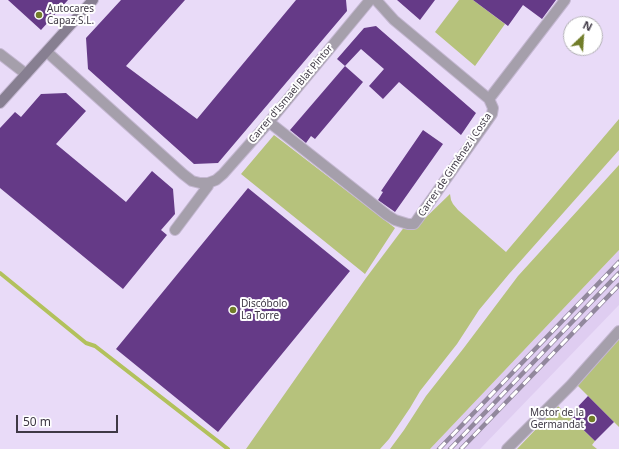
<!DOCTYPE html>
<meta charset="utf-8">
<style>
body{margin:0}
#map{position:relative;width:619px;height:449px;overflow:hidden;background:#e9dbf8;font-family:"Noto Sans",sans-serif}
canvas{display:block}
.north{position:absolute;left:563px;top:16px;width:40px;height:40px;box-sizing:border-box;background:#fff;border:1px solid #b2b0b5;border-radius:50%;rotate:25deg;font-size:11px;font-weight:700;line-height:16px;text-align:center;color:#3f3945}
.north::after{content:'';display:block;margin:auto;width:14px;height:18px;background:#717d29;clip-path:polygon(50% 0,100% 100%,50% 72%,0 100%)}
.scale{position:absolute;left:16px;top:415px;width:102px;height:18px;box-sizing:border-box;border:2px solid #3f3945;border-top:0;padding-left:5px;font-size:12px;line-height:14px;white-space:nowrap;color:#3f3945;-webkit-text-stroke:3px #fff;paint-order:stroke}
</style>
<div id="map">
<canvas width="619" height="449"></canvas>
<div class="north">N</div>
<div class="scale">50 m</div>
</div>
<script>
const ctx = document.querySelector('canvas').getContext('2d');
ctx.lineJoin = 'round';
function paint(path, color) { ctx.fillStyle = color; ctx.fill(path, 'evenodd'); }
const toPath = rows => new Path2D(rows.map(r => 'M' + r).join(''));
function trace(path, color, width, dash) { ctx.strokeStyle = color; ctx.lineWidth = width; ctx.lineCap = dash ? 'butt' : 'round'; ctx.setLineDash(dash || []); ctx.stroke(path); }
function label(font, color, halo, rows, align = 'center') {
  ctx.font = font + ' "Noto Sans",sans-serif'; ctx.lineWidth = 4; ctx.setLineDash([]); ctx.textBaseline = 'middle'; ctx.strokeStyle = halo; ctx.fillStyle = color; for (const [text, x, y, turn = 0] of rows) {
    ctx.save(); ctx.translate(x, y); ctx.rotate((+turn || 0) * Math.PI / 180); ctx.textAlign = isNaN(turn) ? turn : align; if (halo) ctx.strokeText(text, 0, 0); ctx.fillText(text, 0, 0); ctx.restore();
  }
}
paint(toPath([
 [619,250,619,305,480,449,430,449]
]), '#dfcdf1');
paint(toPath([
 [459,0,473,0,505,24,475,66,435,32],
 [619,119,619,150,509,274,479,310,457,344,420,391,410,408,389,439,380,449,246,449,366,278,405,226,418,225,450,194,451,200,453,204,458,210,506,252],
 [274,135,395,228,365,274,241,174],
 [619,165,619,250,430,449,390,449,404,430,426,396,463,349,518,276],
 [619,339,619,427,577,385],
 [558,406,595,441,592,445,597,449,517,449]
]), '#b6c27c');
trace(toPath([
 [0,273,86,343,95,346,228,449]
]), '#b2c15c', 4);
paint(toPath([
 [8,0,68,0,41,30],
 [121,0,185,0,126,66,197,119,296,0,346,0,347,11,218,163,194,164,88,69,86,38],
 [397,0,435,0,420,20],
 [473,0,556,0,542,19,523,5,508,26],
 [376,26,476,113,461,135,399,82,383,99,369,86,384,69,361,49,345,66,337,59,364,28],
 [345,66,363,82,315,139,311,136,306,143,290,130],
 [66,93,86,111,56,144,126,202,152,171,173,189,175,214,161,230,167,235,123,289,0,188,0,128,15,112,21,117,41,94],
 [423,130,443,144,395,212,378,200,383,192,381,191],
 [248,188,350,271,218,432,116,349],
 [588,396,614,422,595,441,569,416]
]), '#653a87');
const street = toPath([
 [47,52,183,174,192,181,200,183,208,183,216,180,223,174,269,122,370,0],
 [0,54,26,74],
 [489,99,565,0],
 [269,122,387,215,395,220,408,224,414,224,417,220,485,124,492,114,493,108,489,99,394,20,376,0],
 [175,230,208,186,208,183],
 [507,449,571,385,619,331]
]);
const secondary = toPath([
 [0,103,93,0]
]);
trace(street, '#c4b7d1', 12);
trace(secondary, '#c4b7d1', 12);
trace(street, '#a59fab', 10);
trace(secondary, '#877f91', 10);
const rail = toPath([
 [439,449,619,262],
 [450,449,619,273],
 [461,449,619,285]
]);
trace(rail, '#92889d', 4.5);
trace(rail, '#fff', 3, [9]);
for (const [x, y, r, color] of [
 [39,15,4,"#717d29"],
 [233,310,4,"#717d29"],
 [592,419,4,"#717d29"]
]) { const dot = new Path2D(); dot.arc(x, y, r, 0, 2 * Math.PI); ctx.fillStyle = color; ctx.fill(dot); trace(dot, '#fff', 1.5); }
label('10px', '#3f3945', '#fff', [
 ["Autocares",47,9],
 ["Capaz S.L.",47,21],
 ["Discóbolo",241,304],
 ["La Torre",241,316],
 ["Motor de la",584,413,"right"],
 ["Germandat",584,425,"right"]
], 'left');
label('10px', '#3f3945', '#fff', [
 ["Carrer d'Ismael Blat Pintor",291,94,-50],
 ["Carrer de Giménez i Costa",455,165,-56]
]);
</script>
